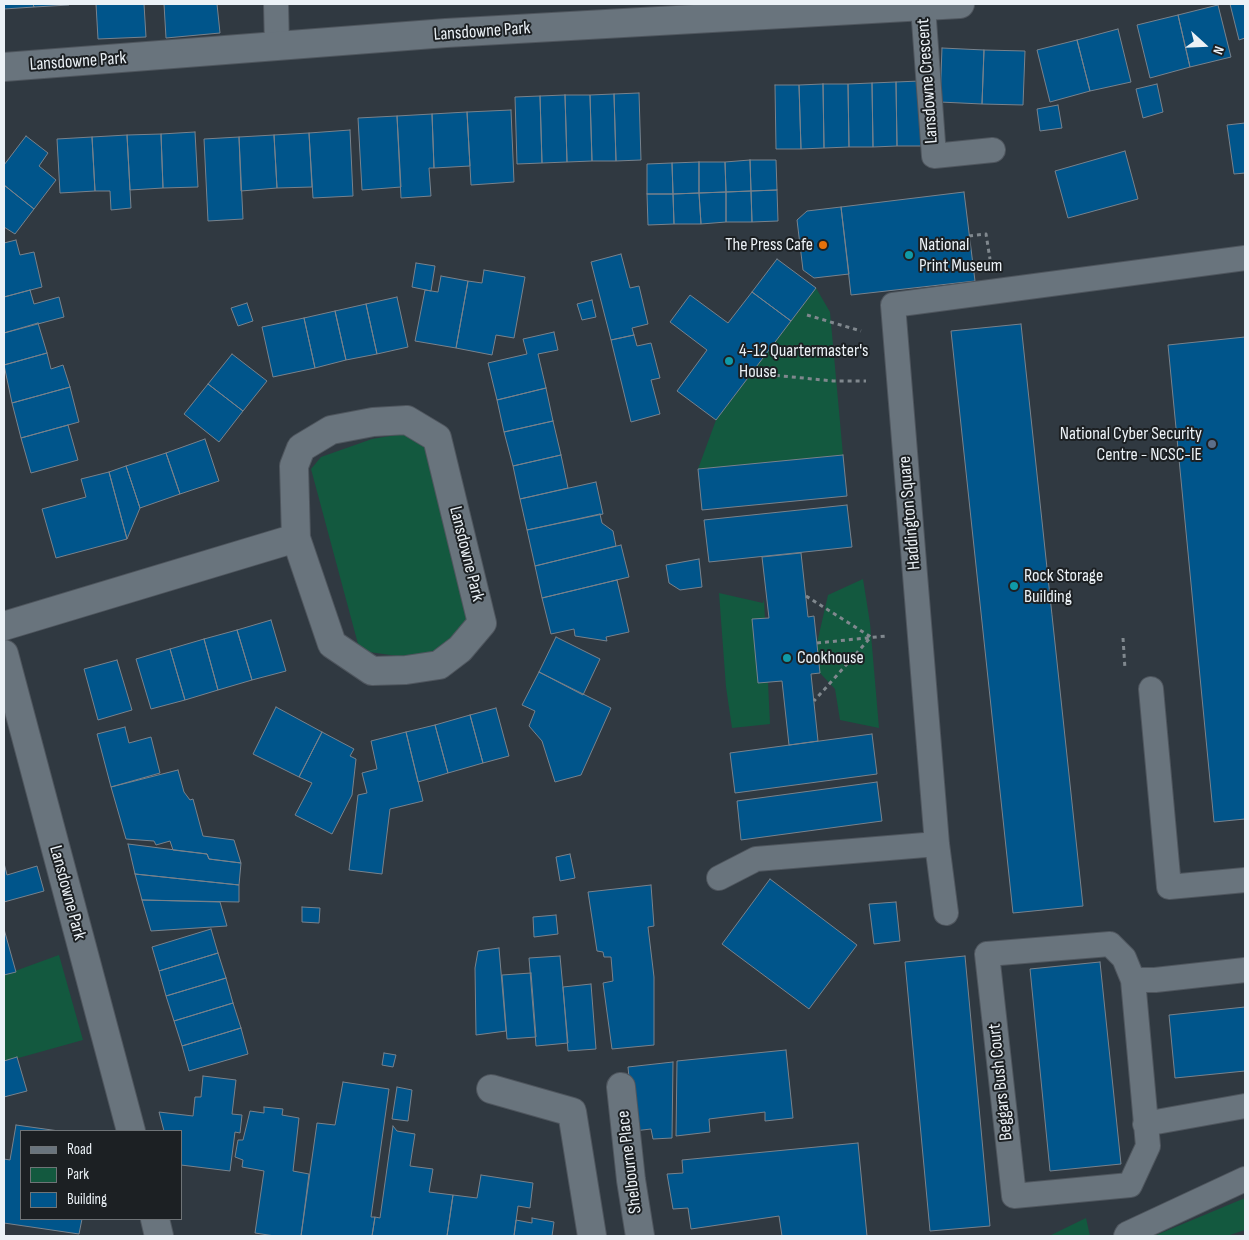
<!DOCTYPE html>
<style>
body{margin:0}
#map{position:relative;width:1249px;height:1240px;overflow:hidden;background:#303941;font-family:"Sofia Sans Condensed",sans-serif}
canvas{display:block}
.frame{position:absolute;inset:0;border:5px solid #ebf1f6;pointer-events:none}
.legend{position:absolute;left:20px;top:1130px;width:162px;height:90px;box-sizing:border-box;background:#1c2023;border:1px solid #6f7477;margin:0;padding:6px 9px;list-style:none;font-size:15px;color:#ebf1f6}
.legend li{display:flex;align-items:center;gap:10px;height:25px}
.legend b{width:25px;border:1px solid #6f7477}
.north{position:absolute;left:1179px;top:20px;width:50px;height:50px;-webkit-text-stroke:4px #1c2023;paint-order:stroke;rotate:110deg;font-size:14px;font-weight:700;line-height:20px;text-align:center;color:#ebf1f6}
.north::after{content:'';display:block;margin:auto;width:18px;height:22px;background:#ebf1f6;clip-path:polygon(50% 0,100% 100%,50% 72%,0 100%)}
</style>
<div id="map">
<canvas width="1249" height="1240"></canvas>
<div class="frame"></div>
<ul class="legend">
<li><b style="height:6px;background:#69747d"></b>Road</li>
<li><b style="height:14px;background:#13593f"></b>Park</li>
<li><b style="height:14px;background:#00558b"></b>Building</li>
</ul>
<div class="north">N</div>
</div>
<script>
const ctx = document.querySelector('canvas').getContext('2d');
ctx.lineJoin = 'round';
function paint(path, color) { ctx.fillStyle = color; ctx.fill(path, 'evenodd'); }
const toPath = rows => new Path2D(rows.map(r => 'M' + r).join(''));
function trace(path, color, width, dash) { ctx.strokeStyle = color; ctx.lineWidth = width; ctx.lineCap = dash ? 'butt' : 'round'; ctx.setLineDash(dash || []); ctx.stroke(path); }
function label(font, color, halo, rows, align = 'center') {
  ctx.font = font + ' "Sofia Sans Condensed",sans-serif'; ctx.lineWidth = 4; ctx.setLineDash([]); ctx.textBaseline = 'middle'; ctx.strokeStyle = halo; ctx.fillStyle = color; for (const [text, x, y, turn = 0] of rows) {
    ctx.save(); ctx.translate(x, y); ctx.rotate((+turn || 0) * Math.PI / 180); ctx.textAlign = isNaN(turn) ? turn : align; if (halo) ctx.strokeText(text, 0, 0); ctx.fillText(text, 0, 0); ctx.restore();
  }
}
paint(toPath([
 [816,288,830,312,843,455,698,469,716,420],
 [402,434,418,438,431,444,472,616,452,641,434,655,405,657,362,651,358,644,311,469,321,457,372,439],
 [863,579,870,623,879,728,840,720,835,689,820,673,817,643,828,595],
 [719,593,763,603,764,599,770,724,732,728,726,687],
 [59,955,83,1040,4,1062,4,975],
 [1245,1198,1245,1230,1227,1236,1154,1236],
 [1086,1218,1090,1236,1049,1236]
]), '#13593f');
const building = toPath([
 [4,4,33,4,34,7,4,9,4,4],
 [33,4,69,4,69,5,34,7,33,4],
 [96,4,144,4,146,37,98,39,96,4],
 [164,4,217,4,220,33,166,38,164,4],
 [1230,4,1245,4,1245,38,1239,40,1230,4],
 [1218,5,1231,57,1190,67,1178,15,1218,5],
 [1178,15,1190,67,1150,78,1137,25,1178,15],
 [1118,29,1131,82,1090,91,1077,40,1118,29],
 [1077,40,1090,91,1050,102,1037,50,1077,40],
 [942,48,984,50,982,104,940,102,942,48],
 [984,50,1025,51,1023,105,982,104,984,50],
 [920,81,921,146,897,146,896,82,920,81],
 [896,82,897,146,873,147,872,83,896,82],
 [872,83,873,147,849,147,848,84,872,83],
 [823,84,848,84,849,147,824,148,823,84],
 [823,84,824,148,801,149,799,85,823,84],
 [1157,84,1163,112,1143,118,1136,89,1157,84],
 [775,85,799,85,801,149,776,149,775,85],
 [639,93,641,160,616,161,614,94,639,93],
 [614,94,616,161,592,161,590,95,614,94],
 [565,95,567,162,542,163,540,96,565,95],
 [565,95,590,95,592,161,567,162,565,95],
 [540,96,542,163,517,164,515,97,540,96],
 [1058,105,1062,128,1040,131,1037,109,1058,105],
 [511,110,514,182,471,185,467,112,511,110],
 [467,112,470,166,434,168,432,114,467,112],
 [432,114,434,168,429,168,431,196,401,198,397,116,432,114],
 [397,116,401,187,362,190,358,118,397,116],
 [1245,123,1245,173,1234,174,1227,125,1245,123],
 [350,130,353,196,313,198,309,133,350,130],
 [195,132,198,187,163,188,161,134,195,132],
 [309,133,312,187,277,188,274,135,309,133],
 [161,134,163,188,130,190,127,135,161,134],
 [127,135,131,208,111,210,110,191,95,191,92,137,127,135],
 [274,135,277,188,241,191,239,137,274,135],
 [26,136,48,153,39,166,56,180,34,209,4,185,4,165,26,136],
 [92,137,95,191,60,193,57,139,92,137],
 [239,137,243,219,208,221,204,139,239,137],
 [1125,151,1138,199,1068,218,1055,171,1125,151],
 [750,160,751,191,726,192,725,162,750,160],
 [750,160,776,160,777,190,751,191,750,160],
 [699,162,699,193,673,194,672,163,699,162],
 [699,162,725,162,726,192,699,193,699,162],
 [672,163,673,194,647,194,647,164,672,163],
 [4,185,34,209,15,234,4,227,4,185],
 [777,190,778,221,752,222,751,191,777,190],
 [751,191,752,222,726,222,726,192,751,191],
 [726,192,726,222,701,224,699,193,726,192],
 [964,192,975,281,851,295,841,207,964,192],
 [699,193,701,224,674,224,673,194,699,193],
 [647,194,673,194,674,224,648,225,647,194],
 [841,207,849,274,814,278,803,270,797,220,807,211,841,207],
 [16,240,20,255,34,252,42,287,4,297,4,243,16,240],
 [621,254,630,288,639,286,648,324,632,328,634,335,611,340,591,262,621,254],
 [777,259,816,288,791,321,752,292,777,259],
 [416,263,435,266,431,291,412,287,416,263],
 [484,270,525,277,514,338,496,335,492,355,456,348,468,281,482,283,484,270],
 [441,276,468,281,456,348,415,341,425,290,438,292,441,276],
 [30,290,34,304,59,297,64,317,4,333,4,297,30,290],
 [752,292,791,321,716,420,677,391,707,350,670,322,690,295,728,323,752,292],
 [397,297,408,347,377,354,366,304,397,297],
 [592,300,596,317,582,320,577,304,592,300],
 [247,303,253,321,238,326,231,308,247,303],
 [366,304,377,354,346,360,335,311,366,304],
 [335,311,346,360,315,368,304,318,335,311],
 [304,318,315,368,273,377,262,327,304,318],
 [38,323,47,353,4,365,4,333,38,323],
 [1021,324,1083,906,1013,913,951,331,1021,324],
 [554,332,558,350,538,354,546,388,497,400,488,363,527,354,523,339,554,332],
 [634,335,637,346,651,343,660,378,651,380,660,414,631,422,611,340,634,335],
 [1245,337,1245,819,1214,822,1168,345,1245,337],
 [47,353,51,369,63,365,70,387,12,403,4,365,47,353],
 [232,354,267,381,243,411,208,384,232,354],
 [208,384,243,411,219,442,184,414,208,384],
 [70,387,79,422,21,438,12,403,70,387],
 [546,388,553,421,504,432,497,400,546,388],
 [553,421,561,455,513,466,504,432,553,421],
 [68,425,78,460,31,473,21,438,68,425],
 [205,439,219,481,180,494,166,453,205,439],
 [166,453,180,494,140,508,126,466,166,453],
 [561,455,568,488,520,499,513,466,561,455],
 [843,455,847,496,702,510,698,469,843,455],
 [126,466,140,508,127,539,109,472,126,466],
 [109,472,127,539,56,558,42,509,86,497,81,479,109,472],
 [596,482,603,514,527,530,520,499,596,482],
 [847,505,852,547,709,562,704,520,847,505],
 [600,514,602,523,613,531,616,546,535,566,527,530,600,514],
 [621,545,629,577,542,598,535,566,621,545],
 [801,553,808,617,814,616,820,673,811,674,818,741,789,745,782,681,758,683,752,619,769,618,762,557,801,553],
 [699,559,702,587,680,590,669,583,666,565,699,559],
 [617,580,629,632,606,637,607,641,575,636,574,629,551,634,542,598,617,580],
 [271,620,286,671,252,680,237,630,271,620],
 [237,630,252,680,218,690,204,639,237,630],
 [556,637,600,659,583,695,539,672,556,637],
 [204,639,218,690,185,700,170,649,204,639],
 [170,649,185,700,151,709,136,659,170,649],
 [117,660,132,710,98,720,84,669,117,660],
 [539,672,611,708,581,775,555,782,542,741,529,726,535,711,522,705,539,672],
 [276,707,322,732,299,777,253,754,276,707],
 [496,708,509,756,483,763,470,715,496,708],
 [470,715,483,763,448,773,435,725,470,715],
 [435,725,448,773,418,782,406,732,435,725],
 [125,727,129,743,151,737,160,773,111,787,97,734,125,727],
 [322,732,354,749,350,756,356,759,352,795,332,834,295,815,312,783,299,777,322,732],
 [406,732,423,801,390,809,382,874,349,870,358,795,367,793,362,773,377,769,371,741,406,732],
 [872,734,877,774,735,793,730,753,872,734],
 [178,770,184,792,190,800,193,799,203,836,234,840,241,863,209,859,207,854,173,850,170,841,156,845,154,841,126,839,111,787,178,770],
 [877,782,882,821,741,840,737,801,877,782],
 [128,844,207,854,209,859,241,863,239,885,135,874,128,844],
 [570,854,575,878,560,881,556,857,570,854],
 [4,863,7,875,37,866,44,891,4,902,4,863],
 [135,874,239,885,239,902,142,900,135,874],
 [770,879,857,945,809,1009,722,944,770,879],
 [651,885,654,926,648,927,654,977,654,1045,612,1049,603,983,613,981,611,957,604,957,603,952,597,951,588,892,651,885],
 [142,900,220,902,227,926,151,931,142,900],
 [896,902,900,941,874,944,869,904,896,902],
 [302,907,320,908,319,923,302,922,302,907],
 [556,915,558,934,534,937,533,917,556,915],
 [4,929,16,972,4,975,4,929],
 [211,929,218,953,159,971,152,947,211,929],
 [499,948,506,1031,476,1035,475,968,478,951,499,948],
 [218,953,226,978,166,996,159,971,218,953],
 [560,956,568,1043,536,1046,529,958,560,956],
 [965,956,990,1226,930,1231,905,962,965,956],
 [1100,962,1121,1164,1050,1171,1030,969,1100,962],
 [531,973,536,1037,507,1039,502,975,531,973],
 [226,978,233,1003,174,1021,166,996,226,978],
 [591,984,596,1049,568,1051,563,987,591,984],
 [233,1003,241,1028,182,1046,174,1021,233,1003],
 [1245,1007,1245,1071,1175,1078,1169,1015,1245,1007],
 [241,1028,248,1054,189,1071,182,1046,241,1028],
 [786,1050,793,1118,765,1121,765,1112,709,1119,710,1132,676,1136,677,1061,786,1050],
 [384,1053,396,1055,393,1067,382,1065,384,1053],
 [17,1057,27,1091,4,1097,4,1061,17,1057],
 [673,1062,672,1138,653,1139,651,1129,634,1131,628,1067,673,1062],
 [203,1076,236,1080,232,1114,242,1115,240,1133,235,1132,230,1171,181,1165,181,1131,164,1131,159,1112,193,1116,195,1097,201,1097,203,1076],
 [343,1082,389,1089,371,1217,375,1217,372,1236,301,1236,317,1123,335,1125,343,1082],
 [397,1087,412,1090,408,1121,392,1119,397,1087],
 [264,1107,283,1109,282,1115,299,1118,293,1171,309,1174,301,1236,275,1236,255,1233,264,1171,242,1167,243,1160,235,1157,238,1140,243,1140,250,1111,264,1113,264,1107],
 [16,1125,59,1131,21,1131,21,1219,82,1219,79,1234,4,1223,4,1159,10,1160,16,1125],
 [393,1126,397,1131,415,1134,410,1166,433,1169,429,1192,453,1195,447,1236,372,1236,375,1217,380,1218,393,1126],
 [858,1143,867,1236,782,1236,779,1216,691,1229,688,1208,673,1209,667,1174,683,1173,682,1160,858,1143],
 [481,1175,533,1183,530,1208,518,1206,514,1236,447,1236,453,1195,477,1198,481,1175],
 [532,1218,554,1222,552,1236,514,1236,516,1220,532,1223,532,1218]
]);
paint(building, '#00558b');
trace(building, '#78828c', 1);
const lane = toPath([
 [276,4,277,47],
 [923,7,934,156,993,150],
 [1151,689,1169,887,1245,880],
 [719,878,756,859,937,844],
 [946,913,937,844,893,305,1245,258],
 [1110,944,1124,958,1133,980,1148,1146,1130,1185,1014,1196,987,954,1110,944],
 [1133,980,1155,980,1245,970],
 [1145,1124,1245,1106],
 [1126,1236,1127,1234,1245,1179]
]);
const street = toPath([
 [4,67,446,33,960,4],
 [407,420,437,438,482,623,460,649,439,665,406,670,372,671,332,644,296,538,294,466,301,448,331,430,373,422,407,420],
 [4,626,296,538],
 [4,654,131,1131],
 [621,1087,631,1180,640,1236],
 [491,1089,572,1112,592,1236],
 [155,1219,159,1236]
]);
trace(lane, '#4f565e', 26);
trace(street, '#4f565e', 30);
trace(toPath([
 [969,236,986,234,990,259],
 [807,315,861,331],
 [752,373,833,381,866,381],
 [806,596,871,637,814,701],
 [1123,638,1125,669],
 [817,643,886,636]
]), '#80888e', 3, [4, 4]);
trace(lane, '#69747d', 24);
trace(street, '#69747d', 28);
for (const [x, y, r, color] of [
 [823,245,5,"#e8710a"],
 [909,255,5,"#0f9aa8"],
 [729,361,5,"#0f9aa8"],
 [1212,444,5,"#5c6f8a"],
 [1014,586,5,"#0f9aa8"],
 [787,658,5,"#0f9aa8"]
]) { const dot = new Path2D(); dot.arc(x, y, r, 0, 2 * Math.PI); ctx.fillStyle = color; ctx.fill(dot); trace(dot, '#1c2023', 2); }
label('18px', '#ebf1f6', '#1c2023', [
 ["Lansdowne Park",482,32,-4],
 ["Lansdowne Park",78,62,-4],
 ["Lansdowne Crescent",928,81,-94],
 ["Haddington Square",910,513,-95],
 ["Lansdowne Park",466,554,76],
 ["Lansdowne Park",67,893,75],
 ["Beggars Bush Court",1001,1082,-96],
 ["Shelbourne Place",630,1162,-97]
]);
label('18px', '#ebf1f6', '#1c2023', [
 ["The Press Cafe",813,245,"right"],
 ["National",919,245],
 ["Print Museum",919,266],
 ["4-12 Quartermaster's",739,351],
 ["House",739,372],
 ["National Cyber Security",1202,434,"right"],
 ["Centre - NCSC-IE",1202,455,"right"],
 ["Rock Storage",1024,576],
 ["Building",1024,597],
 ["Cookhouse",797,658]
], 'left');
</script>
